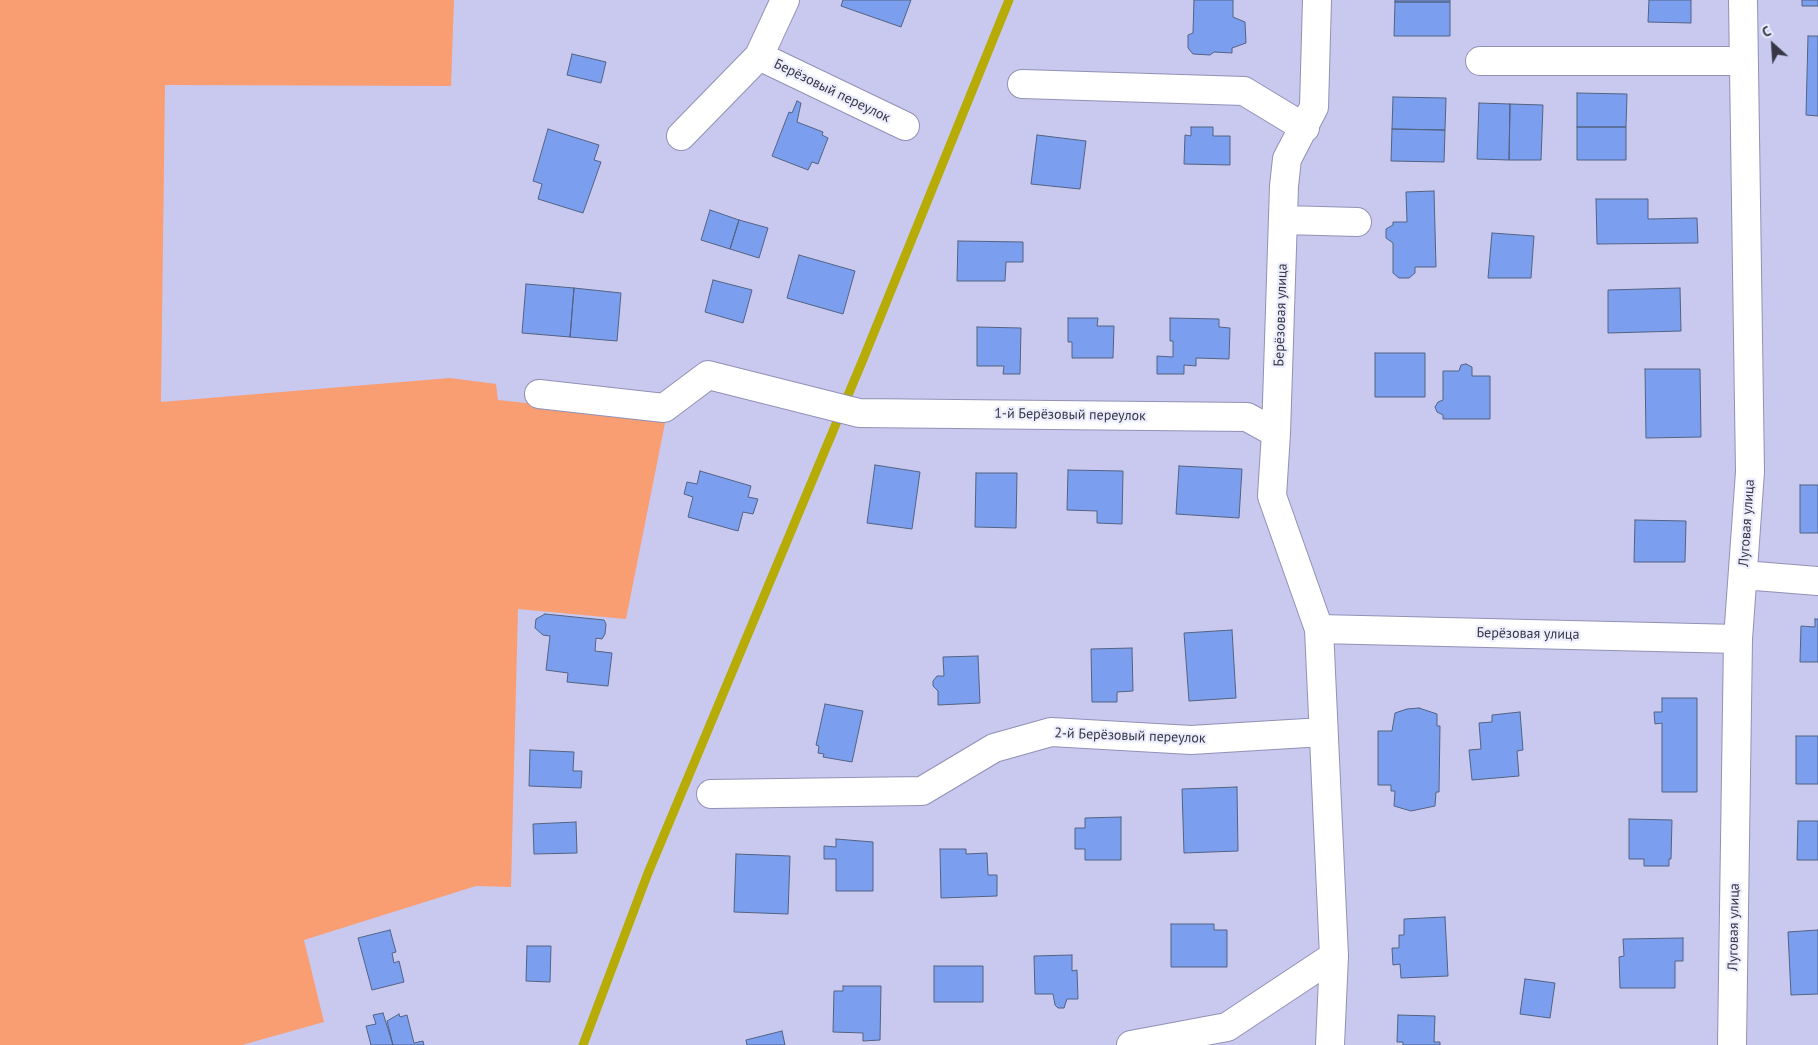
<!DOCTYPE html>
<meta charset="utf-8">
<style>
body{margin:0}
#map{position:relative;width:1818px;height:1045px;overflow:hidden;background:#c9c9f0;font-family:"PT Sans",sans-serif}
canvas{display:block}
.north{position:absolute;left:1748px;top:20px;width:50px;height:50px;-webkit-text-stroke:4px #ecedfd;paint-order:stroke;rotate:334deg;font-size:14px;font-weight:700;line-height:20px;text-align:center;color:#363645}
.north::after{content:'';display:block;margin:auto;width:18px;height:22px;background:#363645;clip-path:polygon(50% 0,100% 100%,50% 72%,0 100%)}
</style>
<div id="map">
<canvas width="1818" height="1045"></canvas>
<div class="north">С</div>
</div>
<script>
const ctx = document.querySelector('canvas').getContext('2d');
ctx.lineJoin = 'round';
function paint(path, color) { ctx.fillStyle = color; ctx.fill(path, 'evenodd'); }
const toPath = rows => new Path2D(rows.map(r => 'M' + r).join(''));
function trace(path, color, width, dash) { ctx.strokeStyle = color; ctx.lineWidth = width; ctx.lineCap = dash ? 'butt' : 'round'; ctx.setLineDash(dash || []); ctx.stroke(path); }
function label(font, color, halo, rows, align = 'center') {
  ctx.font = font + ' "PT Sans",sans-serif'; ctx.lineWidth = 4.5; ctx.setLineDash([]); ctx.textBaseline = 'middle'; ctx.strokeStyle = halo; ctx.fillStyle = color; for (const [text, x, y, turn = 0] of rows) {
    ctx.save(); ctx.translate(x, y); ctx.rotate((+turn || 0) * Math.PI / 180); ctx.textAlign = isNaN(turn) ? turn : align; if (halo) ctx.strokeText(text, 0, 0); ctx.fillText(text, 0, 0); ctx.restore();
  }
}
paint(toPath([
 [0,0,454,0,451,86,165,85,161,402,450,378,496,384,498,400,666,418,626,619,518,609,511,887,476,886,304,940,324,1022,242,1045,0,1045]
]), '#f99d73');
trace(toPath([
 [583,1045,648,873,864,357,1009,0]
]), '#b6ab07', 9);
const building = toPath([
 [843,0,911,0,901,27,841,6,843,0],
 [1194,0,1233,0,1233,17,1245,22,1246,43,1232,48,1232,53,1214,52,1210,55,1193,54,1188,48,1188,35,1193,33,1194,0],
 [1395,0,1450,0,1450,2,1395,2,1395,0],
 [1649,0,1691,0,1691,23,1648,22,1649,0],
 [1802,0,1818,0,1818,6,1802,6,1802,0],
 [1395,2,1450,2,1450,36,1394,36,1395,2],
 [1808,36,1818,36,1818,116,1806,115,1808,36],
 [572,54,606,62,601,83,567,75,572,54],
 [1577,93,1627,94,1626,127,1577,127,1577,93],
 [1393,97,1446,98,1445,130,1392,129,1393,97],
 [797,101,801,103,797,122,823,132,822,135,828,138,818,164,812,162,808,170,772,156,789,112,792,113,797,101],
 [1479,103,1510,104,1509,160,1477,159,1479,103],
 [1510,104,1543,105,1541,160,1509,160,1510,104],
 [1191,127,1213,127,1213,136,1230,136,1230,165,1184,164,1185,135,1191,136,1191,127],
 [1577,127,1626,127,1626,160,1577,160,1577,127],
 [548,129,599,145,594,160,601,162,583,213,538,199,542,184,533,181,548,129],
 [1392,129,1445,130,1444,162,1391,161,1392,129],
 [1037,135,1086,141,1080,189,1031,184,1037,135],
 [1434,191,1436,267,1415,267,1415,273,1409,278,1399,278,1393,273,1393,243,1386,238,1386,229,1393,225,1393,222,1407,222,1406,192,1434,191],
 [1596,199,1648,199,1648,219,1697,218,1698,243,1597,244,1596,199],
 [710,210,739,220,730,249,701,240,710,210],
 [739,220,768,228,759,258,730,249,739,220],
 [1492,233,1534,236,1531,278,1488,278,1492,233],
 [958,241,1023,242,1023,262,1006,262,1005,281,957,281,958,241],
 [799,255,855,271,843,314,787,298,799,255],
 [713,280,752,290,743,323,705,312,713,280],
 [526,284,574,288,570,337,522,333,526,284],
 [574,288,621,293,617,341,570,337,574,288],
 [1680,288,1681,331,1608,333,1608,290,1680,288],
 [1068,318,1098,318,1097,326,1114,326,1113,358,1072,358,1072,342,1068,342,1068,318],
 [1170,318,1219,319,1219,327,1230,328,1229,359,1196,358,1196,366,1184,365,1184,374,1157,374,1157,356,1173,357,1173,341,1170,341,1170,318],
 [977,327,1021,328,1020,374,1003,374,1004,366,977,366,977,327],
 [1375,353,1425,353,1425,397,1375,397,1375,353],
 [1466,364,1472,367,1472,376,1490,376,1490,419,1443,419,1443,415,1437,412,1435,407,1438,402,1443,400,1443,371,1459,371,1461,365,1466,364],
 [1645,369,1700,369,1701,437,1646,438,1645,369],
 [875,465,920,472,912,529,867,523,875,465],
 [1179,466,1242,469,1239,518,1176,514,1179,466],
 [1068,470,1123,471,1122,524,1097,523,1097,511,1067,510,1068,470],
 [700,471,751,486,748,497,758,499,753,514,743,512,738,531,688,517,693,497,684,494,687,482,697,484,700,471],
 [976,473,1017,473,1016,528,975,527,976,473],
 [1800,485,1818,485,1818,533,1800,533,1800,485],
 [1635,520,1686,521,1685,562,1634,562,1635,520],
 [545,614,604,620,606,624,605,634,602,639,596,638,595,651,612,653,608,686,567,682,568,673,546,670,550,636,543,635,535,628,536,619,545,614],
 [1815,619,1818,619,1818,662,1800,662,1801,626,1815,627,1815,619],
 [1232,630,1236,698,1189,701,1184,633,1232,630],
 [1132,648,1133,691,1117,692,1117,702,1092,702,1091,649,1132,648],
 [978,656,980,703,938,705,938,691,933,686,933,681,937,676,944,676,943,657,978,656],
 [1662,698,1697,698,1697,792,1662,792,1662,723,1655,724,1654,712,1662,712,1662,698],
 [825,704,863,711,852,762,823,757,824,754,818,753,819,746,816,745,825,704],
 [1419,708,1437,714,1437,726,1440,726,1439,792,1436,792,1435,806,1411,811,1394,806,1395,791,1391,791,1391,785,1378,785,1378,731,1392,731,1395,713,1407,709,1419,708],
 [1520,712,1523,750,1517,751,1519,776,1472,780,1469,750,1481,749,1479,723,1492,722,1492,715,1520,712],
 [1796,736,1818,736,1818,784,1796,784,1796,736],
 [530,750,574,752,573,771,582,771,581,788,529,786,530,750],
 [1237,787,1238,851,1184,853,1182,789,1237,787],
 [1121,817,1121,860,1085,860,1085,849,1075,849,1075,828,1085,828,1085,818,1121,817],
 [1629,819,1672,820,1671,859,1669,859,1669,866,1644,866,1644,859,1629,859,1629,819],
 [1798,821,1818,821,1818,860,1797,860,1798,821],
 [576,822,577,853,534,854,533,824,576,822],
 [836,839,873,842,873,891,836,891,836,859,824,859,824,846,836,847,836,839],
 [940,849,966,849,966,854,987,853,988,875,997,875,997,896,941,898,940,849],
 [736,854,790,856,788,914,734,912,736,854],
 [1445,917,1448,976,1401,978,1400,964,1393,965,1392,948,1399,948,1399,935,1404,935,1404,919,1445,917],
 [1171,924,1214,924,1214,930,1227,930,1227,967,1171,967,1171,924],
 [390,930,396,952,392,953,394,963,399,961,404,982,372,990,358,938,390,930],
 [1818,930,1818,994,1791,995,1788,932,1818,930],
 [1683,938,1683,961,1675,961,1675,988,1620,988,1619,957,1624,956,1623,939,1683,938],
 [527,946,551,946,550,982,526,981,527,946],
 [1072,955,1072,971,1077,970,1078,999,1067,999,1064,1008,1058,1008,1055,1005,1053,994,1035,994,1034,956,1072,955],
 [934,966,983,966,983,1002,934,1002,934,966],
 [1525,979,1555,983,1550,1018,1520,1014,1525,979],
 [843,986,881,986,880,1040,863,1041,863,1033,833,1032,834,991,843,991,843,986],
 [383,1013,393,1045,371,1045,366,1026,376,1024,373,1015,383,1013],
 [399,1014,400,1017,407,1015,414,1043,423,1041,424,1045,393,1045,387,1021,399,1014],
 [1398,1015,1435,1016,1434,1042,1440,1042,1440,1045,1403,1045,1403,1042,1397,1042,1398,1015],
 [782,1031,785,1045,747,1045,746,1040,782,1031]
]);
paint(building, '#7b9fee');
trace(building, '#536282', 1);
const minor = toPath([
 [1317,0,1314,107,1287,159,1284,186,1276,433,1272,496,1319,629,1738,639],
 [759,56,905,126],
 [1480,61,1744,61],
 [1022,84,1244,91,1305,128],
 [681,136,759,56,785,0],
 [1284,220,1357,222],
 [539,394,664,408,708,375,859,413,1247,417,1276,433],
 [1743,575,1818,581],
 [1319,629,1334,956,1330,1045],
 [711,794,922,791,994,748,1051,732,1191,740,1323,732],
 [1131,1045,1227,1027,1334,956],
 [1732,1045,1738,639,1750,472,1743,0]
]);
trace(minor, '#9191b5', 30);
trace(minor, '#fff', 28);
label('14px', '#363645', '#ecedfd', [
 ["Берёзовый переулок",832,91,26],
 ["Берёзовая улица",1281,315,-88],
 ["1-й Берёзовый переулок",1070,415,1],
 ["Луговая улица",1747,523,-86],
 ["Берёзовая улица",1528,634,1],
 ["2-й Берёзовый переулок",1130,736,2],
 ["Луговая улица",1734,927,-89]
]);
</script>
